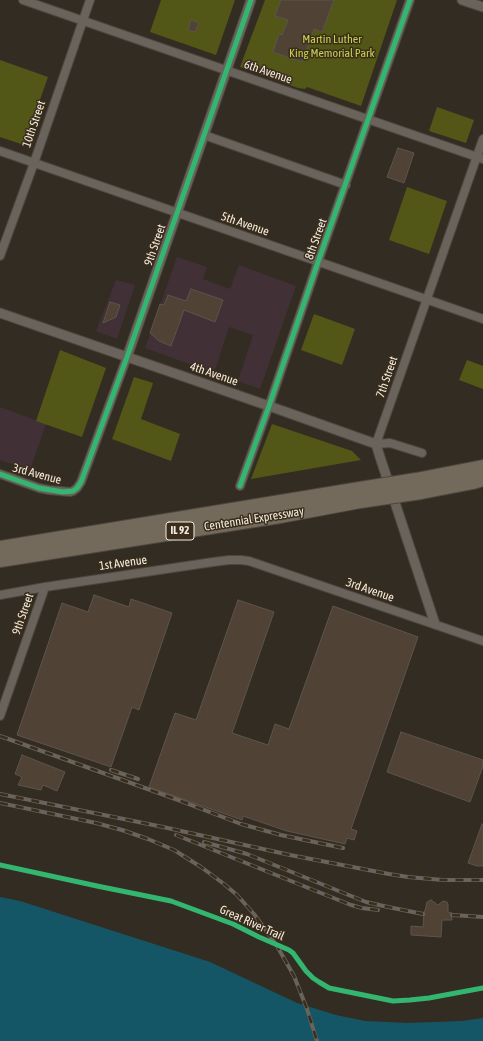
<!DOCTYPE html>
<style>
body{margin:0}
canvas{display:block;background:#332c22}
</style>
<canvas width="483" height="1041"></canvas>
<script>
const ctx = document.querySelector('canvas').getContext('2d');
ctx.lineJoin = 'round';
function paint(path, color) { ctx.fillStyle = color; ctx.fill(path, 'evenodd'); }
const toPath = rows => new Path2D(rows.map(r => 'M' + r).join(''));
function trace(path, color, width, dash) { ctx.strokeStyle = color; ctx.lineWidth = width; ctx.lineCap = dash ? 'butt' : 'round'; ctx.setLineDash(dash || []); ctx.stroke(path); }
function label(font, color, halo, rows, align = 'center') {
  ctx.font = font + ' "Asap Condensed",sans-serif'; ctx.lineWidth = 3; ctx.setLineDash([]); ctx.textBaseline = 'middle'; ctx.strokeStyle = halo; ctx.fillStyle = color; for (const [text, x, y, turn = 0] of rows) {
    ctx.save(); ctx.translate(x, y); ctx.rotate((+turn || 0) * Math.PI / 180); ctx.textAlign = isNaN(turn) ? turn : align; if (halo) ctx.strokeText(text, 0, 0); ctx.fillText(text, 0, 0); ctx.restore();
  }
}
paint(toPath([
 [177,257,207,267,203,279,230,289,239,265,296,286,260,389,238,381,253,335,229,327,214,373,145,348],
 [116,280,135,285,117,339,96,331],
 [0,407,46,424,30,470,0,460]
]), '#413036');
paint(toPath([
 [161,0,235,0,216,55,150,32],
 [265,0,397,0,361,106,307,87,305,89,298,88,240,67],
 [0,60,48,77,24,145,0,137],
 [437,107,474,120,466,143,429,131],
 [407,187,447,201,429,254,389,240],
 [314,314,355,329,342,365,301,350],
 [60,350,106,368,82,437,36,421],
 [467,360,483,366,483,389,459,380],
 [134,377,153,383,141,419,180,434,171,461,112,439],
 [272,424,352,451,361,460,251,479]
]), '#525617');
paint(toPath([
 [0,897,20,901,210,962,297,1003,336,1015,365,1021,408,1023,462,1021,483,1018,483,1041,0,1041]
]), '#155666');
const building = toPath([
 [281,0,334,0,322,32,314,29,302,62,273,52,279,34,282,35,288,20,275,16,281,0],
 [191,20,199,23,195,32,188,30,191,20],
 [398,148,414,153,404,183,387,177,398,148],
 [191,289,223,300,215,322,184,310,171,346,159,341,150,333,160,304,164,305,168,295,186,301,191,289],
 [110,302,120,305,116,317,103,323,110,302],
 [94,595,129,607,131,599,172,613,139,710,132,707,111,767,17,735,62,603,88,612,94,595],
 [238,600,274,612,232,733,268,745,275,724,289,729,333,606,418,637,351,829,357,831,354,840,347,838,345,844,287,831,243,816,242,820,149,787,175,713,196,720,238,600],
 [401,732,483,760,483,766,470,802,387,772,401,732],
 [22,755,65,772,57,791,43,785,41,790,18,785,22,777,15,774,22,755],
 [482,824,483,825,483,866,477,866,468,863,482,824],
 [431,900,438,905,443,901,447,902,448,904,448,912,452,913,452,920,442,920,441,937,411,935,411,926,423,927,424,911,425,911,427,902,431,900]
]);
paint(building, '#504235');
trace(building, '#5c544d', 1);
const minor = toPath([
 [23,0,483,159],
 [204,135,346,185],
 [0,151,483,319],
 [0,256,34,163,90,0],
 [422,453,390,443,376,444,483,139],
 [0,474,39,488,49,490,70,492,73,491,77,488,81,482,127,357],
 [240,486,269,406,318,262,410,0],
 [0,595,45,587,213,562,229,560,241,560,249,561,483,641],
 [0,716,45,587]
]);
const tertiary = toPath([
 [462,0,483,7],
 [0,313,269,406,376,444,379,454,435,624],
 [127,357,251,0]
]);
const motorway = toPath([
 [416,480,483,467],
 [421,492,473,482,483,479],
 [0,548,360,489],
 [0,560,280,516,360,501]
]);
trace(minor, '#4e473f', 10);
trace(tertiary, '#4e473f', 11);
trace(motorway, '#4e473f', 16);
trace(minor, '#69635c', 8);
trace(tertiary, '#69635c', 9);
trace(motorway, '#746a5c', 14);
const rail = toPath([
 [0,736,181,801,241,824,281,835,343,848],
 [111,770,138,779],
 [0,794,163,827,290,855,389,874,408,877,443,880,483,880],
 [0,803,96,823,122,830,148,839,174,850,201,867,224,884,237,895,254,914,277,946,294,976,307,1009,317,1041],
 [176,835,351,905,362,908,378,910],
 [204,842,247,854,366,902,388,907,423,914],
 [452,915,483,917]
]);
trace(rail, '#69635b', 4);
trace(rail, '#3a2d1b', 2.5, [8]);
const motorwayBridge = toPath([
 [360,489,416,480],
 [360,501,421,492]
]);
trace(motorwayBridge, '#4e473f', 16, []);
trace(motorwayBridge, '#746a5c', 14);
trace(toPath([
 [0,474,39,488,63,492,73,491,77,488,81,482,127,357,251,0],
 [240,486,269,406,318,262,410,0],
 [0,865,97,886,171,901,233,924,259,937,289,950,293,953,306,971,313,978,319,982,329,988,393,1001,410,1000,429,998,483,988]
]), '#33b770', 5);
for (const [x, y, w] of [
 [180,531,28]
]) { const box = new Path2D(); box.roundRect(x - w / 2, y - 9, w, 18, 3); ctx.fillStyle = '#3a2d1b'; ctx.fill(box); trace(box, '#f4ece1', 1); }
label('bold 11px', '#f4ece1', null, [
 ["IL 92",180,531]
]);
label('12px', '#c7d250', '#3a2d1b', [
 ["Martin Luther",332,39],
 ["King Memorial Park",332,53]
]);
label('12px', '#f4ece1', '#3a2d1b', [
 ["6th Avenue",268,72,19],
 ["10th Street",34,124,-71],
 ["5th Avenue",245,224,19],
 ["8th Street",316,239,-70],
 ["9th Street",155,245,-71],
 ["4th Avenue",214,374,19],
 ["7th Street",387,377,-71],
 ["3rd Avenue",37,474,15],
 ["Centennial Expressway",254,519,-9],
 ["1st Avenue",123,563,-8],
 ["3rd Avenue",370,590,19],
 ["9th Street",23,614,-71],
 ["Great River Trail",252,923,24]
]);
</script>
